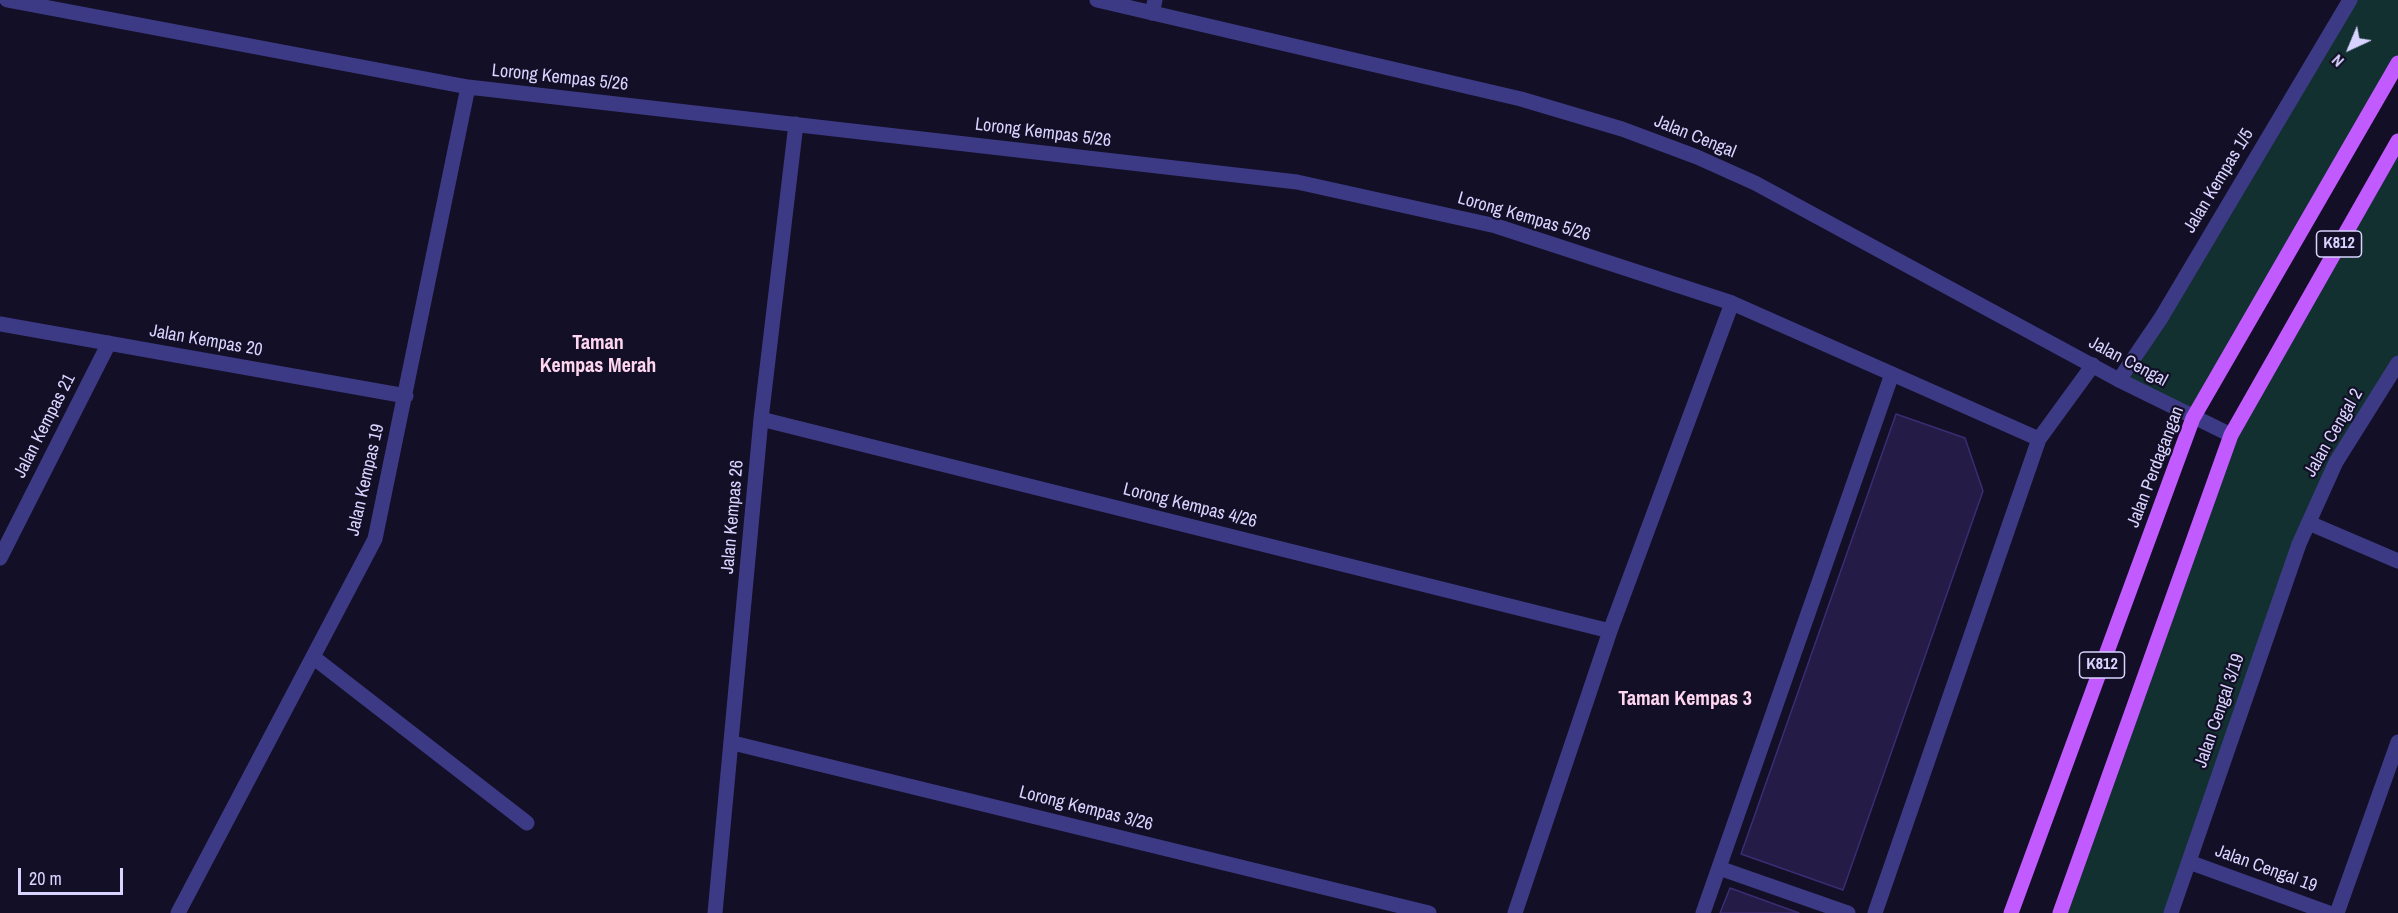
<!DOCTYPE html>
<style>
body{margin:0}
#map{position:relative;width:2398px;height:913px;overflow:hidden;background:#130f26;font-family:"Archivo Narrow",sans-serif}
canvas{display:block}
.north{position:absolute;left:2320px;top:18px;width:60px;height:60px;-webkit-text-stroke:4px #130f26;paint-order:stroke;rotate:224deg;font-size:16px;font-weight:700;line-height:24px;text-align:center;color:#d9d4ff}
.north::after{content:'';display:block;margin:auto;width:21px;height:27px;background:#d9d4ff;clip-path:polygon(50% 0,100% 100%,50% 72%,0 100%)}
.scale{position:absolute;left:18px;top:868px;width:105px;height:27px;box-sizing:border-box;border:3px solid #d9d4ff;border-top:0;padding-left:8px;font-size:18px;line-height:21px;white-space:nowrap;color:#d9d4ff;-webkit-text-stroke:4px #130f26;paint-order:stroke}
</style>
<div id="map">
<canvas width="2398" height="913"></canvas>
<div class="north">N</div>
<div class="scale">20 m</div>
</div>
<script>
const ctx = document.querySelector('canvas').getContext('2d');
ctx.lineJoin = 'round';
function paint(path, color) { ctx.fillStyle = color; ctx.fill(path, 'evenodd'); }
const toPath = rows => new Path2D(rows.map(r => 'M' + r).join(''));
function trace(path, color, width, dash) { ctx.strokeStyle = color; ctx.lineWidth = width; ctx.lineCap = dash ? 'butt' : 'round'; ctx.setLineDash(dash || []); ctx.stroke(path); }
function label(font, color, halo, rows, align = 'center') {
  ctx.font = font + ' "Archivo Narrow",sans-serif'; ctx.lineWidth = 4.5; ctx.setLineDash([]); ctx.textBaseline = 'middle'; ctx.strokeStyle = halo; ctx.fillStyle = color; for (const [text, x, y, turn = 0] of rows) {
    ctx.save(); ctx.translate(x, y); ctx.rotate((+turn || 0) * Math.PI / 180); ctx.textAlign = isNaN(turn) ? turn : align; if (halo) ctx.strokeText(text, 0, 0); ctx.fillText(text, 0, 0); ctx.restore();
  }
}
paint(toPath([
 [2349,0,2398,0,2398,63,2193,418,2119,380],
 [2398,141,2398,363,2336,462,2171,913,2060,913,2231,435]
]), '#12302f');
const building = toPath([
 [1896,414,1965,438,1983,491,1843,890,1741,854,1896,414],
 [1730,888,1799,913,1720,913,1730,888]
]);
paint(building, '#241b47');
trace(building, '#3b2d73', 1.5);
trace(toPath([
 [1719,868,1848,913],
 [1703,913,1892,374],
 [2337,913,2398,742]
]), '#3d3a85', 15);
trace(toPath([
 [7,0,468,87,1297,182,1496,226,1732,303,2039,439],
 [1152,13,1155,0],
 [0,324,406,396],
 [2119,380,2161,318,2350,0],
 [761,419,1610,631],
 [2309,523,2398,561],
 [0,558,109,343],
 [313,657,527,823],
 [733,743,1429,913],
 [2189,862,2329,913],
 [178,913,375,539,468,87],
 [715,913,761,419,796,124],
 [1515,913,1610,631,1732,303],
 [1875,913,2039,439,2093,365],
 [2171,913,2299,544,2336,462,2398,363]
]), '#3d3a85', 15);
trace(toPath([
 [1097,0,1521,99,1622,129,1697,157,1755,183,2119,380,2231,435]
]), '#3d3a85', 15);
trace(toPath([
 [2011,913,2193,418,2398,63],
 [2060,913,2231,435,2398,141]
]), '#c25bff', 15);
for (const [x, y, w] of [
 [2339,244,45],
 [2102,665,45]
]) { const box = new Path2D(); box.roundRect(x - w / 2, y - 13, w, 26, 4.5); ctx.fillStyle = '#130f26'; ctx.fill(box); trace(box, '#d9d4ff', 1.5); }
label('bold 16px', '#d9d4ff', null, [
 ["K812",2339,244],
 ["K812",2102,665]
]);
label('18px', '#d9d4ff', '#130f26', [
 ["Lorong Kempas 5/26",560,78,6],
 ["Lorong Kempas 5/26",1043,133,7],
 ["Jalan Cengal",1695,137,22],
 ["Jalan Kempas 1/5",2219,181,-59],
 ["Lorong Kempas 5/26",1524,217,16],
 ["Jalan Kempas 20",206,341,10],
 ["Jalan Cengal",2128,362,28],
 ["Jalan Kempas 21",45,426,-63],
 ["Jalan Cengal 2",2334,433,-60],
 ["Jalan Perdagangan",2156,467,-69],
 ["Jalan Kempas 19",366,480,-77],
 ["Lorong Kempas 4/26",1190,506,14],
 ["Jalan Kempas 26",733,517,-85],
 ["Jalan Cengal 3/19",2220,711,-71],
 ["Lorong Kempas 3/26",1086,809,14],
 ["Jalan Cengal 19",2266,869,20]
]);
label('bold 20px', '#ffd6f0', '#130f26', [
 ["Taman",598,344],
 ["Kempas Merah",598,367],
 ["Taman Kempas 3",1685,700]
]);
</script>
